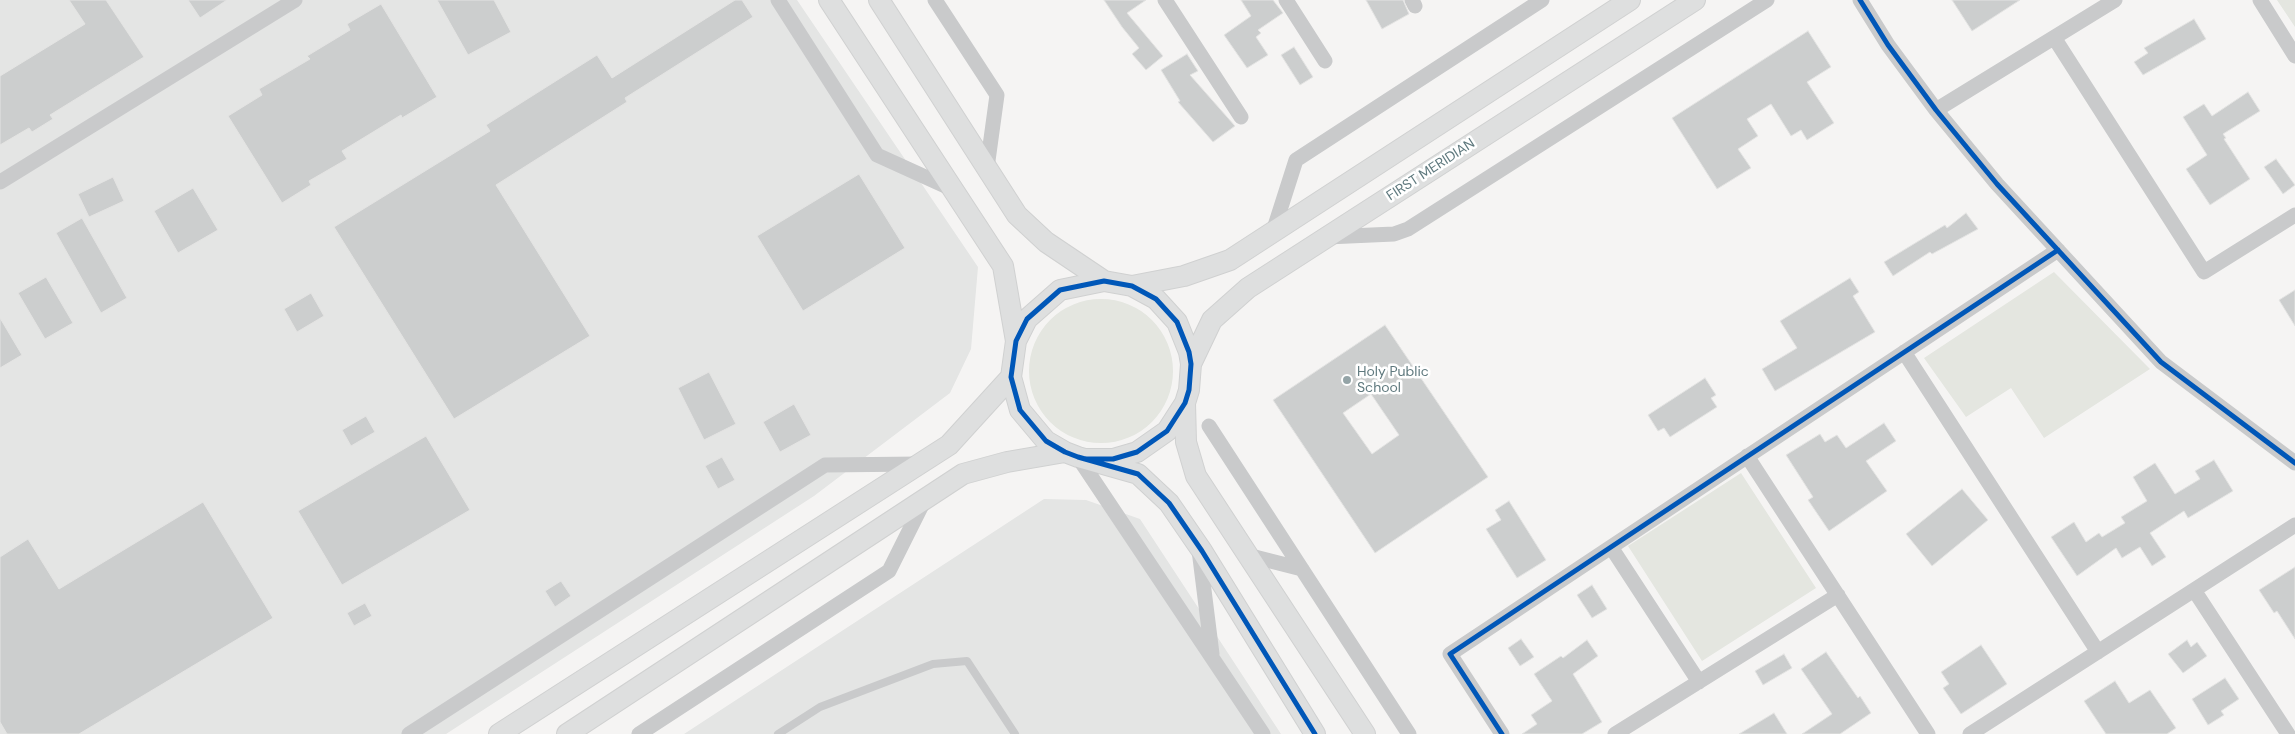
<!DOCTYPE html>
<style>
body{margin:0}
canvas{display:block;background:#f5f4f3}
</style>
<canvas width="2295" height="734"></canvas>
<script>
const ctx = document.querySelector('canvas').getContext('2d');
ctx.lineJoin = 'round';
function paint(path, color) { ctx.fillStyle = color; ctx.fill(path, 'evenodd'); }
const toPath = rows => new Path2D(rows.map(r => 'M' + r).join(''));
function trace(path, color, width, dash) { ctx.strokeStyle = color; ctx.lineWidth = width; ctx.lineCap = dash ? 'butt' : 'round'; ctx.setLineDash(dash || []); ctx.stroke(path); }
function label(font, color, halo, rows, align = 'center') {
  ctx.font = font + ' "DM Sans",sans-serif'; ctx.lineWidth = 5; ctx.setLineDash([]); ctx.textBaseline = 'middle'; ctx.strokeStyle = halo; ctx.fillStyle = color; for (const [text, x, y, turn = 0] of rows) {
    ctx.save(); ctx.translate(x, y); ctx.rotate((+turn || 0) * Math.PI / 180); ctx.textAlign = isNaN(turn) ? turn : align; if (halo) ctx.strokeText(text, 0, 0); ctx.fillText(text, 0, 0); ctx.restore();
  }
}
paint(toPath([
 [0,0,797,0,978,267,971,349,950,393,814,496,446,734,0,734],
 [1044,499,1086,500,1140,519,1281,734,684,734]
]), '#e4e5e4');
paint(toPath([
 [2277,0,2295,0,2295,27],
 [2054,272,2150,369,2044,438,2011,388,1966,417,1924,358],
 '1029 371a72 72 0 1 1 144 0a72 72 0 1 1-144 0Z',
 [1741,473,1816,588,1702,661,1628,546]
]), '#e4e6e0');
const building = toPath([
 [69,0,106,0,144,57,50,115,53,119,32,132,29,128,0,145,0,76,85,24,69,0],
 [188,0,227,0,200,18,188,0],
 [437,0,494,0,511,32,468,55,437,0],
 [735,0,742,0,753,17,625,98,627,102,496,185,590,336,454,419,334,227,490,131,486,125,597,55,612,78,735,0],
 [1104,0,1146,0,1127,13,1163,56,1146,70,1132,54,1139,48,1122,27,1104,0],
 [1241,0,1273,0,1283,13,1258,30,1261,33,1256,37,1268,55,1247,68,1224,35,1251,16,1241,0],
 [1366,0,1403,0,1409,14,1382,29,1366,0],
 [1952,0,2020,0,1972,31,1952,0],
 [381,4,437,97,402,118,401,115,342,151,347,159,309,181,311,185,282,203,228,116,262,95,259,89,310,59,307,56,350,30,347,24,381,4],
 [2194,19,2206,39,2143,75,2134,62,2148,53,2144,48,2194,19],
 [1808,31,1831,67,1807,82,1834,123,1807,140,1801,130,1791,136,1771,104,1747,119,1758,136,1738,149,1751,168,1717,189,1672,118,1808,31],
 [1294,47,1313,77,1300,85,1281,55,1294,47],
 [1187,54,1198,71,1190,75,1235,126,1213,142,1178,102,1180,101,1161,70,1187,54],
 [2248,92,2260,111,2223,134,2226,138,2224,139,2250,179,2210,205,2186,169,2207,155,2183,117,2204,104,2212,116,2248,92],
 [2276,159,2295,185,2283,194,2264,167,2276,159],
 [859,174,905,248,803,311,757,236,859,174],
 [113,177,124,201,89,217,78,194,113,177],
 [193,188,218,230,178,253,154,211,193,188],
 [1966,213,1978,229,1932,254,1930,252,1893,276,1884,262,1945,225,1947,228,1966,213],
 [82,218,127,298,101,313,56,233,82,218],
 [46,277,73,323,45,339,18,293,46,277],
 [1850,278,1859,292,1853,296,1875,332,1775,391,1762,369,1797,348,1780,321,1850,278],
 [2295,290,2295,326,2279,300,2295,290],
 [311,293,324,316,297,332,284,309,311,293],
 [0,318,22,355,0,368,0,318],
 [1385,325,1488,477,1375,553,1273,400,1385,325],
 [1371,394,1399,435,1372,454,1343,413,1371,394],
 [709,372,736,424,704,440,678,388,709,372],
 [1705,378,1716,395,1711,398,1717,407,1670,437,1664,428,1658,431,1648,415,1705,378],
 [794,404,811,435,780,452,763,422,794,404],
 [366,416,375,432,351,446,342,430,366,416],
 [1884,423,1896,441,1866,461,1887,491,1829,531,1808,500,1813,497,1786,455,1820,434,1825,442,1837,435,1846,448,1884,423],
 [426,436,470,510,342,585,298,511,426,436],
 [722,457,735,480,718,489,705,466,722,457],
 [2214,460,2233,491,2188,518,2184,511,2150,533,2166,557,2152,566,2140,547,2122,558,2116,548,2077,576,2051,537,2074,522,2086,542,2099,533,2102,537,2125,523,2121,517,2147,501,2133,477,2155,463,2175,494,2200,479,2195,471,2214,460],
 [1962,489,1988,520,1932,566,1906,534,1962,489],
 [1509,501,1546,560,1517,578,1486,529,1501,520,1495,510,1509,501],
 [203,502,273,618,79,734,7,734,0,722,0,557,28,539,59,589,203,502],
 [2295,567,2295,639,2277,611,2274,613,2259,590,2295,567],
 [561,581,571,596,555,607,545,591,561,581],
 [1592,585,1607,609,1592,618,1577,595,1592,585],
 [365,603,372,616,354,626,347,613,365,603],
 [1521,639,1534,657,1520,666,1508,648,1521,639],
 [1587,640,1598,656,1573,674,1602,722,1582,734,1522,734,1537,724,1531,715,1552,701,1534,674,1561,656,1563,658,1587,640],
 [2187,640,2191,647,2197,642,2207,656,2183,673,2168,654,2187,640],
 [1981,645,2007,684,1961,714,1943,688,1949,684,1941,672,1981,645],
 [1826,652,1858,698,1860,696,1871,713,1840,734,1802,734,1832,714,1801,669,1826,652],
 [1784,654,1792,668,1763,685,1755,671,1784,654],
 [2225,678,2239,699,2221,711,2224,715,2208,725,2192,699,2225,678],
 [2115,681,2129,703,2150,690,2176,728,2167,734,2106,734,2084,701,2115,681],
 [1774,713,1787,734,1739,734,1774,713]
]);
paint(building, '#cccece');
trace(building, '#e4e4e3', 1);
const secondary = toPath([
 [829,0,1003,266,1016,341],
 [879,0,1017,215,1046,242,1104,281],
 [1132,286,1184,276,1230,260,1630,0],
 [1191,364,1212,320,1248,288,1695,0],
 [1185,403,1186,442,1196,476,1365,734],
 [1086,459,1113,459,1137,452,1167,431,1185,403,1189,390,1191,364,1189,352,1177,322,1156,299,1132,286,1104,281,1060,290,1027,319,1016,341,1011,377,1020,410,1046,441,1065,452,1078,457,1138,474,1169,503,1202,551,1315,734],
 [499,734,949,445,1011,377],
 [567,734,963,474,1007,462,1065,452]
]);
trace(secondary, '#d0d1d1', 22);
trace(toPath([
 [778,734,820,707,933,664,967,661,1015,734]
]), '#c9cacb', 8);
trace(toPath([
 [778,0,877,155,954,190],
 [935,0,997,95,987,168],
 [1165,0,1241,117],
 [1286,0,1325,61],
 [1412,0,1415,6],
 [1860,0,1888,45,1936,110,1997,184,2161,362,2295,463],
 [2260,0,2295,56],
 [2055,39,2204,272,2295,215],
 [1936,110,2115,0],
 [0,182,295,0],
 [1273,232,1296,160,1542,0],
 [1327,237,1394,234,1408,229,1767,0],
 [1904,352,2098,652],
 [1209,426,1409,734],
 [1747,456,1928,734],
 [1078,457,1263,734],
 [1611,547,1699,682],
 [1199,550,1212,654],
 [1247,555,1302,569],
 [2194,590,2288,734],
 [409,734,825,465,919,464],
 [639,734,889,571,925,499],
 [1502,734,1450,654,2058,250],
 [1615,734,1838,595],
 [1970,734,2295,525]
]), '#c9cacb', 15);
trace(secondary, '#dedfdf', 20);
trace(toPath([
 [1860,0,1888,45,1936,110,1997,184,2161,362,2295,463],
 [1086,459,1113,459,1137,452,1167,431,1185,403,1189,390,1191,364,1189,352,1177,322,1156,299,1132,286,1104,281,1060,290,1027,319,1016,341,1011,377,1020,410,1046,441,1065,452,1078,457,1138,474,1169,503,1202,551,1315,734],
 [1502,734,1450,654,2058,250]
]), '#0057b8', 5);
for (const [x, y, r, color] of [
 [1347,380,5,"#94a4a7"]
]) { const dot = new Path2D(); dot.arc(x, y, r, 0, 2 * Math.PI); ctx.fillStyle = color; ctx.fill(dot); trace(dot, '#fff', 2); }
label('14px', '#5f797e', '#fff', [
 ["FIRST MERIDIAN",1431,170,-33]
]);
label('14px', '#5f797e', '#fff', [
 ["Holy Public",1357,372],
 ["School",1357,388]
], 'left');
</script>
